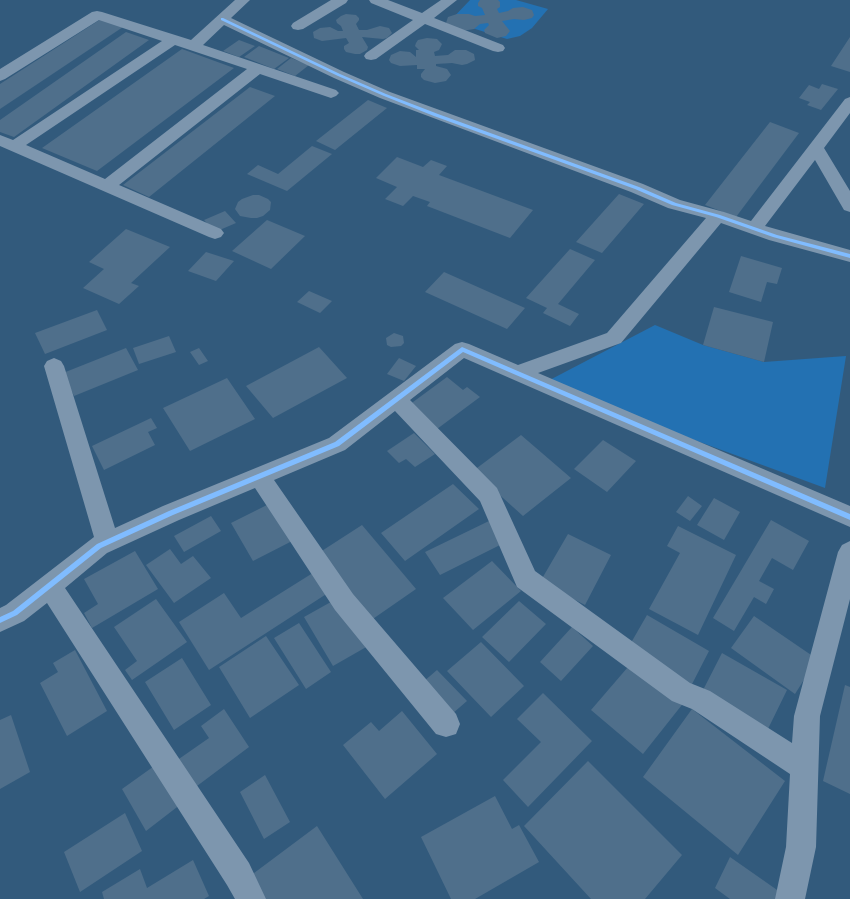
<!DOCTYPE html>
<style>
body{margin:0}
canvas{display:block;background:#325a7c}
</style>
<canvas width="850" height="899"></canvas>
<script>
const ctx = document.querySelector('canvas').getContext('2d');
ctx.lineJoin = 'round';
function paint(path, color) { ctx.fillStyle = color; ctx.fill(path, 'evenodd'); }
const toPath = rows => new Path2D(rows.map(r => 'M' + r).join(''));
paint(toPath([
 [470,0,516,0,548,9,532,28,520,36,507,39,450,21],
 [655,325,703,345,764,362,846,356,825,488,542,384]
]), '#2371b2');
paint(toPath([
 [480,0,498,0,500,2,500,7,497,9,499,13,508,11,513,8,523,7,532,10,534,15,532,18,524,20,514,19,502,21,510,31,506,36,497,38,485,33,484,30,489,25,488,23,480,24,474,29,462,31,446,23,448,17,457,14,469,14,475,16,485,15,482,8,478,6,478,3],
 [346,14,356,15,359,18,359,20,356,24,359,30,367,30,380,26,389,28,392,33,387,38,383,39,362,37,368,47,367,50,360,54,355,54,346,52,344,49,344,46,349,43,346,38,322,41,314,38,313,32,320,28,330,27,338,31,343,31,341,26,337,23,336,20,341,16],
 [101,19,123,27,0,109,0,84],
 [126,32,149,40,14,137,0,132,0,120],
 [850,37,850,72,831,66],
 [427,38,437,39,442,44,439,50,434,52,435,56,448,55,455,50,466,50,474,54,475,60,467,64,462,65,452,63,436,64,436,66,447,69,451,75,446,81,435,83,424,80,421,77,421,74,425,69,417,69,417,65,400,66,391,63,389,60,391,55,400,51,410,52,416,57,416,50,419,50,415,46,416,43,418,40],
 [239,40,255,46,239,57,223,51],
 [259,46,289,58,274,69,244,57],
 [182,49,234,68,97,171,42,148],
 [291,58,309,65,295,76,277,69],
 [822,84,838,89,821,110,807,105,810,102,799,98,809,85,819,89],
 [250,87,275,96,149,197,123,185],
 [368,100,387,108,335,150,316,141],
 [770,122,799,133,736,217,705,205],
 [312,146,332,154,287,191,247,174,258,165,278,174],
 [397,157,423,167,431,160,447,166,439,175,533,210,510,238,427,206,430,202,413,196,403,206,385,199,397,187,376,178],
 [619,194,644,204,602,253,576,242],
 [253,195,259,195,268,199,271,202,270,210,263,216,257,218,251,218,240,216,235,209,238,202,242,199],
 [225,211,236,223,215,232,204,220],
 [267,220,305,236,271,269,232,251],
 [126,229,170,247,131,283,139,286,119,304,83,288,104,269,89,262],
 [570,249,595,260,558,304,579,314,570,326,543,313,547,308,526,298],
 [206,252,234,261,216,281,188,271],
 [741,256,782,268,777,284,767,282,761,302,729,292],
 [444,272,525,308,507,329,425,292],
 [309,291,332,301,320,313,297,302],
 [714,307,773,322,764,362,703,345],
 [97,310,107,330,45,354,35,333],
 [394,333,403,336,404,343,401,346,391,347,387,345,386,338],
 [169,336,176,352,139,364,133,348],
 [319,347,347,378,273,418,246,386],
 [126,348,138,370,74,396,63,373],
 [199,348,208,361,199,365,190,352],
 [399,358,416,366,404,381,387,374],
 [447,377,463,390,467,387,480,397,437,429,409,405],
 [227,378,255,419,190,451,163,408],
 [151,418,157,428,148,432,155,445,104,470,92,446],
 [414,433,435,454,415,467,406,459,399,463,387,451],
 [521,435,571,478,523,516,473,471],
 [603,440,636,461,607,492,574,469],
 [453,484,479,509,405,561,381,533],
 [688,496,702,506,690,521,676,512],
 [714,498,740,512,724,540,697,525],
 [273,502,296,539,253,561,231,523],
 [211,516,221,531,184,552,174,536],
 [771,520,809,541,793,570,772,558,759,581,774,589,766,604,754,597,734,631,713,618],
 [489,521,504,543,440,575,425,552],
 [362,525,416,589,367,623,314,556],
 [678,526,736,555,698,635,649,609,680,553,667,546],
 [568,534,611,555,585,605,540,582],
 [170,549,181,564,193,556,211,578,174,603,146,565],
 [135,551,158,589,92,628,84,613,98,604,84,579],
 [492,561,521,591,473,630,443,598],
 [316,571,331,591,209,670,179,622,224,593,241,618],
 [338,598,368,646,333,666,304,617],
 [156,599,187,642,132,680,125,670,137,661,114,627],
 [519,601,546,624,509,662,482,637],
 [647,615,709,651,691,686,628,648],
 [754,616,817,659,795,694,731,648],
 [299,623,331,672,306,689,274,638],
 [572,627,593,646,561,681,540,662],
 [266,636,299,685,250,718,219,667],
 [481,642,524,686,491,717,447,671],
 [75,650,107,711,67,736,40,683,58,672,53,663],
 [722,653,787,690,766,733,701,694],
 [182,658,211,705,174,730,145,682],
 [634,660,685,701,643,754,591,710],
 [437,670,467,701,445,720,416,688],
 [845,685,850,687,850,794,823,781],
 [543,693,592,741,528,807,503,780,541,742,517,719],
 [224,709,249,747,193,789,176,761,209,738,201,726],
 [692,709,785,781,738,855,643,777],
 [402,711,437,754,385,799,343,745,371,722,379,731],
 [11,715,30,772,0,789,0,720],
 [588,761,682,855,645,899,591,899,524,826],
 [157,764,181,804,146,831,122,789],
 [265,775,290,822,264,839,240,792],
 [495,796,512,829,519,825,539,862,475,899,451,899,421,837],
 [125,813,142,851,80,892,64,852],
 [317,826,363,899,246,899,238,885],
 [730,857,780,892,777,899,730,899,715,888],
 [193,860,209,896,204,899,104,899,102,892,140,869,147,888]
]), '#4f6f8b');
paint(toPath([
 [235,0,250,0,231,18,344,72,390,92,643,184,680,200,724,212,751,221,845,99,850,97,850,113,824,148,850,191,850,212,844,210,815,160,765,226,850,250,850,262,769,240,721,223,621,343,538,373,850,506,850,527,464,358,410,400,497,488,535,571,690,683,710,691,792,743,794,716,838,552,842,545,850,541,850,599,820,716,816,847,805,899,775,899,786,847,790,774,692,709,672,701,517,587,480,501,395,411,345,450,274,480,353,594,456,714,460,724,456,734,446,737,436,734,335,610,255,488,179,520,107,553,65,588,249,863,266,899,235,899,227,885,47,603,24,621,0,632,0,608,6,605,94,537,44,366,47,361,54,358,61,361,64,366,115,528,163,506,329,438,455,344,462,342,469,344,518,365,607,333,706,218,668,208,631,192,380,98,334,78,224,25,203,45,336,90,339,93,336,96,331,98,260,74,119,185,221,229,224,233,221,237,215,239,209,237,0,146,0,135,13,140,162,41,99,20,5,79,0,81,0,69,92,12,97,11,102,12,191,40,235,0],
 [175,45,247,69,105,179,26,145,175,45],
 [331,0,348,0,346,3,303,29,298,30,293,29,291,26,293,23,331,0],
 [369,0,388,0,422,13,441,0,457,0,434,18,503,45,505,48,503,51,498,52,493,51,425,24,376,59,371,60,366,59,364,56,366,53,413,20,371,3,369,0]
]), '#7d96ae');
paint(toPath([
 [221,18,223,18,340,74,386,94,438,114,639,187,676,203,720,215,777,235,850,254,850,258,773,237,716,217,672,205,635,189,434,116,384,96,338,76,221,20,221,18],
 [462,347,850,514,850,520,463,352,339,446,173,515,101,548,17,615,0,623,0,617,13,611,97,544,169,511,335,442,462,347]
]), '#80bcff');
</script>
